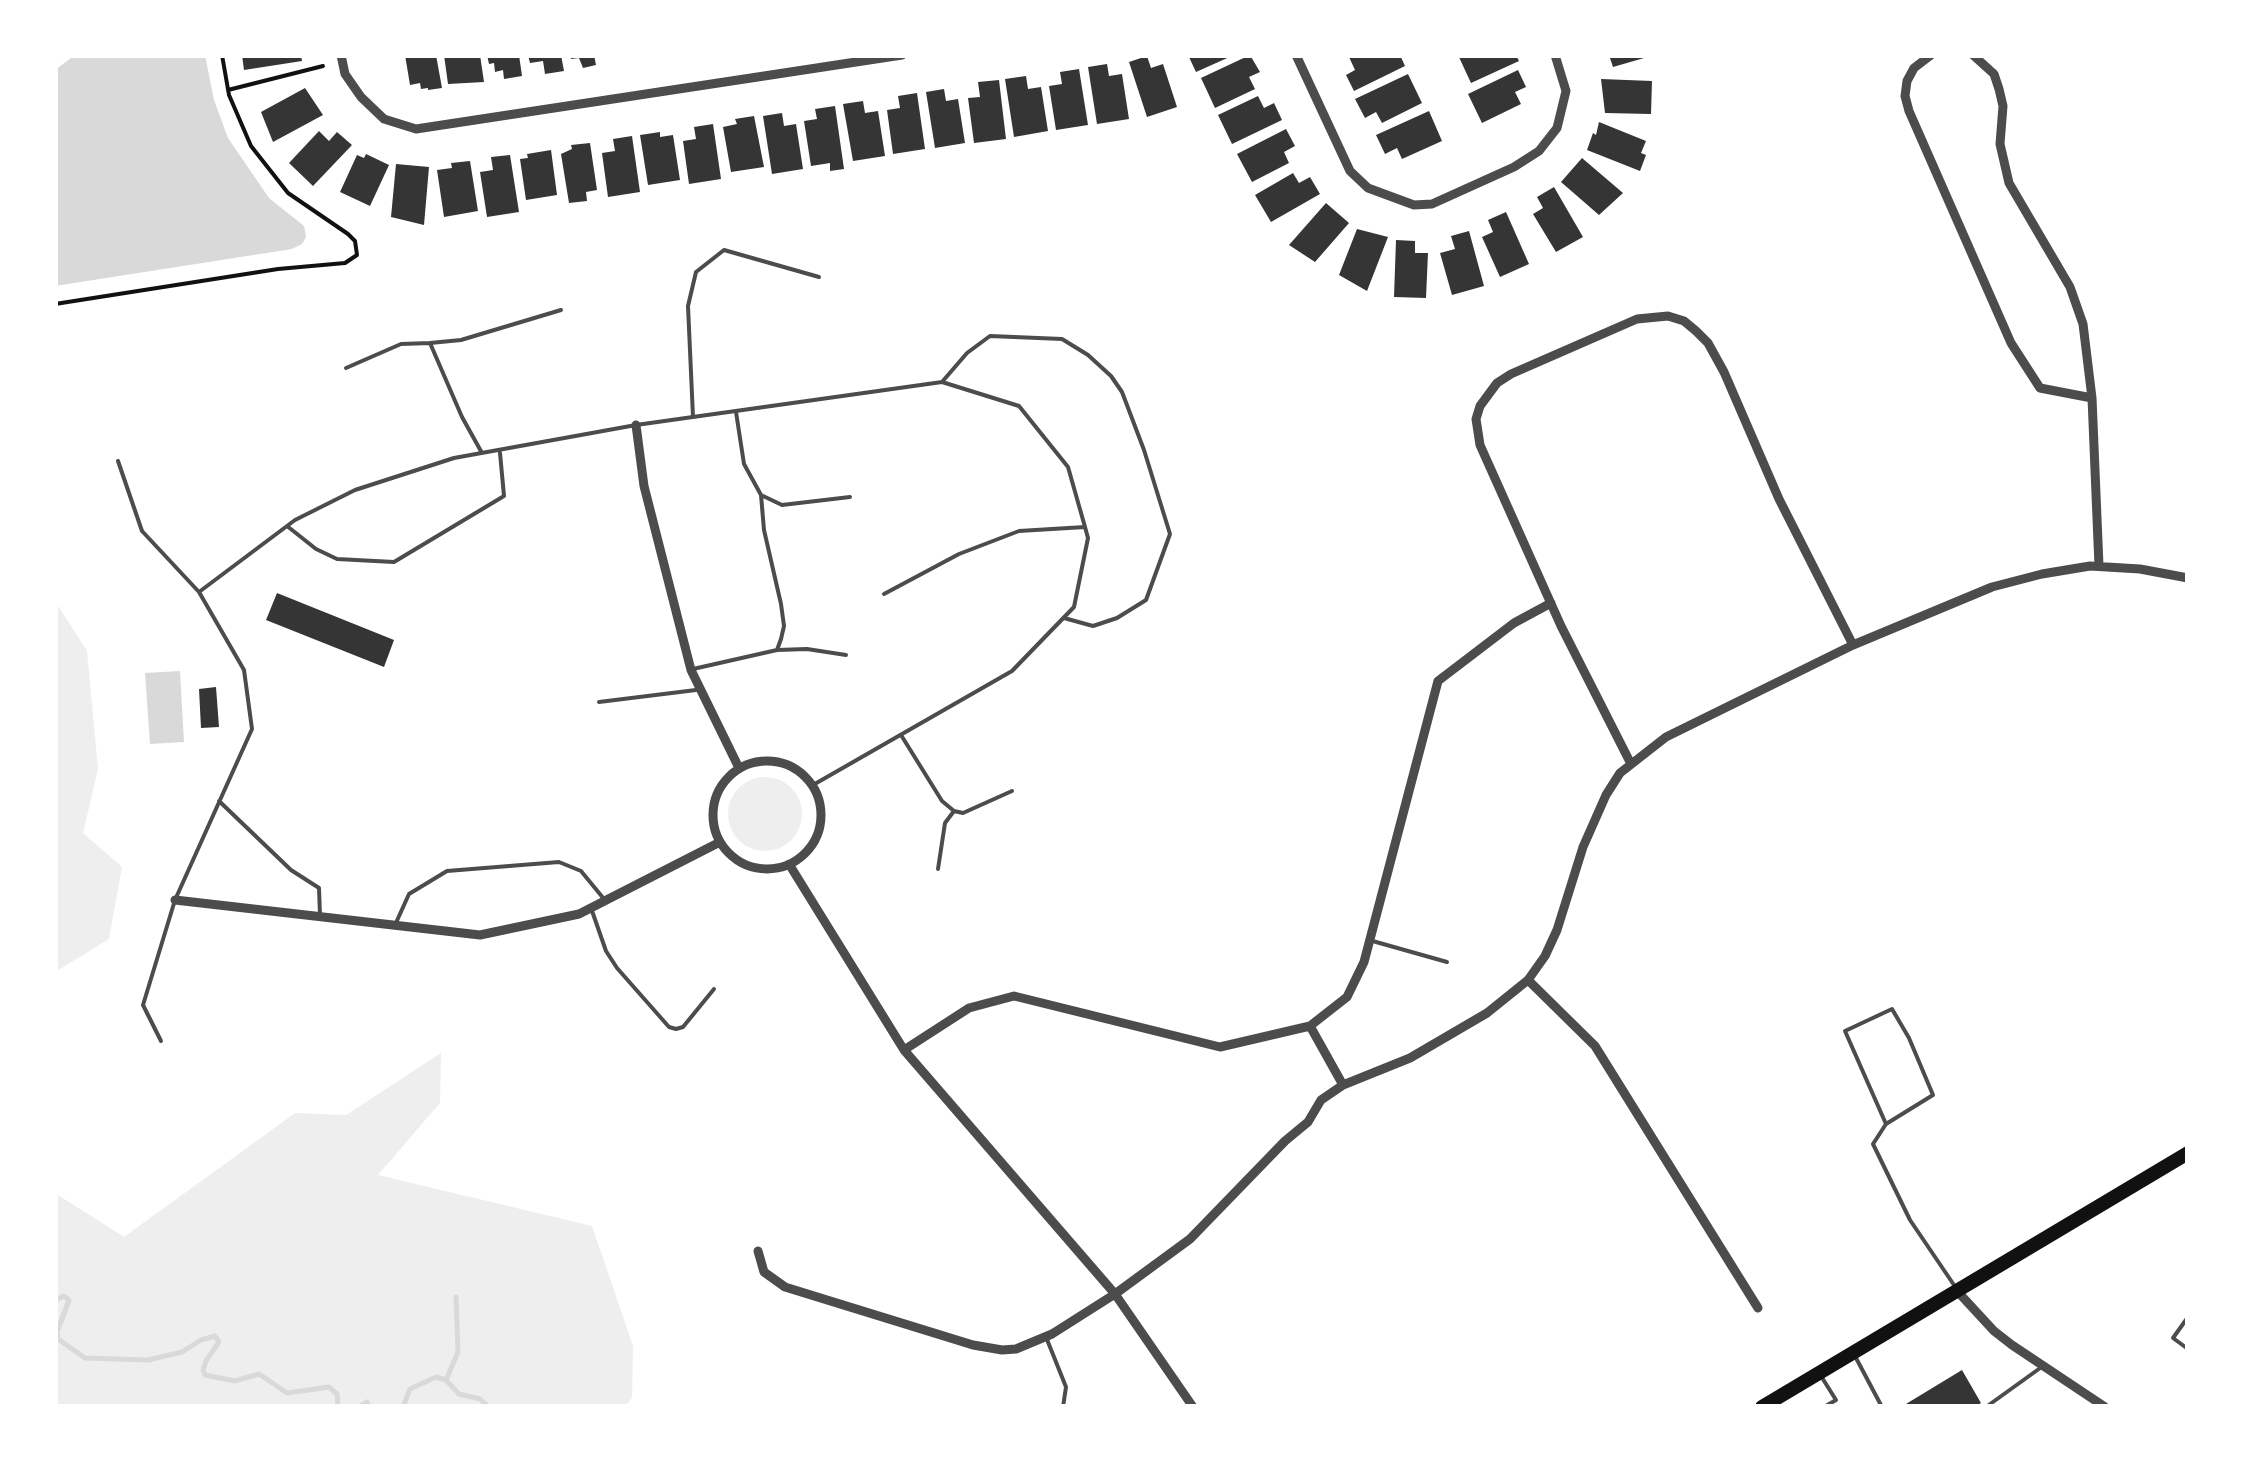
<!DOCTYPE html>
<style>
body{margin:0}
#map{position:relative;width:2243px;height:1462px;overflow:hidden;background:#fff;font-family:"Public Sans",sans-serif}
canvas{display:block}
.frame{position:absolute;inset:0;border:58px solid #fff;pointer-events:none}
</style>
<div id="map">
<canvas width="2243" height="1462"></canvas>
<div class="frame"></div>
</div>
<script>
const ctx = document.querySelector('canvas').getContext('2d');
ctx.lineJoin = 'round';
function paint(path, color) { ctx.fillStyle = color; ctx.fill(path, 'evenodd'); }
const toPath = rows => new Path2D(rows.map(r => 'M' + r).join(''));
function trace(path, color, width, dash) { ctx.strokeStyle = color; ctx.lineWidth = width; ctx.lineCap = dash ? 'butt' : 'round'; ctx.setLineDash(dash || []); ctx.stroke(path); }
paint(toPath([
 [55,601,87,651,98,769,83,833,122,867,109,939,55,972],
 '728 814a37 37 0 1 1 74 0a37 37 0 1 1-74 0Z',
 [441,1053,440,1103,378,1175,592,1226,633,1346,632,1398,624,1407,55,1407,55,1183,58,1195,124,1237,295,1113,346,1115]
]), '#eee');
paint(toPath([
 [75,55,205,55,214,100,228,138,269,198,304,226,306,237,302,244,292,249,55,286,55,70],
 [180,671,184,742,150,744,145,673]
]), '#d9d9d9');
trace(toPath([
 [55,1300,64,1296,69,1300,57,1332,58,1339,85,1358,148,1360,182,1352,201,1340,215,1336,219,1342,206,1361,203,1370,205,1375,235,1381,259,1374,287,1393,329,1387,337,1394,338,1407],
 [446,1380,458,1352,456,1297],
 [358,1407,367,1402,370,1407],
 [403,1407,410,1389,436,1377,446,1380,459,1394,480,1399,489,1407]
]), '#d9d9d9', 5);
paint(toPath([
 [242,55,301,55,302,61,244,70],
 [405,55,436,55,442,88,428,90,428,88,421,89,420,83,410,85],
 [444,55,480,55,484,82,448,84],
 [487,55,519,55,522,76,504,79,503,70,495,72,494,63,489,64],
 [528,55,561,55,564,71,545,74,543,61,530,63],
 [570,55,594,55,596,65,583,68,579,58,571,59],
 [1188,55,1234,55,1196,72],
 [1250,55,1260,72,1249,77,1255,89,1215,108,1201,78],
 [1353,55,1400,55,1405,66,1354,91,1346,75,1355,70,1349,57],
 [1458,55,1516,55,1519,61,1471,83],
 [1609,55,1651,55,1651,56,1613,67],
 [1147,56,1151,68,1163,64,1177,107,1147,117,1129,62],
 [1107,64,1109,76,1122,74,1129,119,1097,124,1088,67],
 [1079,69,1088,125,1056,130,1049,86,1062,84,1060,72],
 [1518,70,1526,87,1515,92,1521,104,1482,123,1468,94],
 [1408,74,1422,103,1382,123,1376,112,1365,118,1355,99],
 [1026,76,1028,89,1041,87,1048,131,1014,137,1005,79],
 [1601,79,1652,81,1651,114,1605,113],
 [999,80,1006,139,974,143,968,98,980,97,978,82],
 [305,88,323,115,273,142,261,112],
 [944,89,946,101,958,99,965,143,935,148,926,92],
 [917,93,925,149,893,154,887,110,900,108,898,96],
 [1258,96,1264,108,1274,103,1282,120,1232,144,1218,115],
 [863,101,865,113,878,111,885,156,853,161,843,104],
 [835,106,844,169,830,171,830,163,811,166,804,121,817,119,815,109],
 [1429,111,1442,141,1402,159,1397,148,1385,154,1376,135],
 [782,113,784,126,796,124,803,169,772,174,763,116],
 [754,116,764,167,731,172,723,127,737,124,735,119],
 [1599,122,1646,141,1641,153,1646,155,1640,171,1587,150,1593,133,1596,135],
 [713,124,721,179,689,184,683,141,696,139,694,127],
 [1286,129,1295,146,1284,152,1289,163,1252,182,1237,154],
 [319,131,329,141,337,132,352,145,313,186,289,163],
 [660,132,660,137,673,135,680,180,648,185,640,135],
 [632,136,640,192,608,197,602,153,615,151,613,139],
 [590,143,597,190,586,192,587,201,569,203,561,154,572,149,571,145],
 [551,150,557,195,526,200,520,159,528,158,527,154],
 [366,154,389,165,370,206,340,192,357,155,364,158],
 [510,155,519,212,487,217,480,172,493,170,491,157],
 [1582,158,1623,193,1599,215,1561,182],
 [470,161,478,211,444,217,437,170,452,168,451,163],
 [396,164,429,167,424,225,391,217],
 [1293,173,1299,183,1310,177,1320,194,1271,222,1255,195],
 [1554,187,1583,237,1556,252,1533,214,1543,208,1537,197],
 [1326,203,1349,223,1315,262,1289,245],
 [1506,212,1529,264,1500,277,1482,237,1493,232,1488,220],
 [1357,229,1388,237,1367,291,1339,275],
 [1469,231,1484,286,1452,295,1440,253,1455,249,1451,236],
 [1396,240,1415,241,1415,253,1428,253,1426,298,1394,297],
 [277,593,394,640,384,667,266,620],
 [216,687,219,727,201,728,199,689],
 [1962,1370,1981,1403,1974,1407,1901,1407]
]), '#353535');
trace(toPath([
 [228,90,323,66],
 [55,304,278,269,345,263,357,255,355,241,348,234,288,193,251,146,229,95,222,55]
]), '#111', 4);
trace(toPath([
 [346,368,401,344,430,343],
 [942,382,967,353,990,336,1062,339,1088,355,1111,376,1122,392,1144,450,1170,534,1146,600,1117,618,1093,626,1064,618],
 [736,412,744,464,761,495,782,505,850,497],
 [693,417,688,306,696,272,724,250,819,277],
 [482,453,462,417,430,343,461,340,561,310],
 [118,461,142,531,199,592,244,670,252,729,175,900,143,1005,161,1041],
 [287,526,316,549,337,559,394,562,504,496,500,453],
 [199,592,295,520,355,490,454,458,636,425,942,382,1019,406,1068,467,1085,527,1088,538,1074,607,1012,671,813,785],
 [884,594,959,554,1019,531,1085,527],
 [777,650,807,649,846,655],
 [693,669,777,650,781,639,784,626,781,604,764,530,761,495],
 [599,702,696,690],
 [901,735,942,801,954,811,963,813,1012,791],
 [219,801,291,870,319,888,320,915],
 [938,869,945,823,954,811],
 [591,908,606,951,617,968,669,1027,676,1029,683,1027,714,989],
 [395,925,409,894,447,871,559,862,581,871,604,899],
 [1369,940,1447,962],
 [1886,1124,1845,1031,1892,1009,1909,1038,1933,1095,1886,1124,1873,1144,1910,1220,1956,1288],
 [2188,1317,2173,1338,2188,1349],
 [1046,1337,1066,1387,1063,1407],
 [1856,1358,1882,1407],
 [1821,1376,1836,1400,1824,1407],
 [1986,1407,2043,1366]
]), '#4c4c4c', 4);
trace(toPath([
 [341,55,345,74,361,97,384,119,416,129,902,55],
 [1296,55,1350,171,1368,188,1414,205,1432,204,1514,167,1539,151,1557,128,1566,91,1555,55],
 [1931,55,1914,68,1907,81,1905,96,1909,111,2011,343,2040,388,2092,398,2083,324,2070,287,2009,183,2000,144,2003,106,1999,89,1994,74,1973,55],
 [2092,398,2099,566],
 [636,425,644,486,691,670,739,768],
 '713 815a54 54 0 1 1 108 0a54 54 0 1 1-108 0Z',
 [1631,764,1561,626,1480,445,1476,419,1480,406,1497,383,1511,374,1637,319,1668,316,1684,321,1696,331,1708,343,1724,372,1779,499,1853,645],
 [789,864,904,1050,1115,1294,1193,1407],
 [175,900,480,935,579,914,720,842],
 [1528,980,1595,1046,1758,1308],
 [1310,1026,1343,1085],
 [904,1050,969,1008,1014,996,1220,1047,1310,1026,1347,997,1364,962,1438,681,1514,623,1551,603],
 [758,1251,764,1272,785,1287,973,1345,1002,1350,1016,1349,1052,1334,1115,1294,1190,1239,1285,1141,1308,1122,1321,1100,1343,1085,1410,1058,1487,1013,1528,980,1545,956,1557,930,1583,847,1606,795,1620,773,1666,737,1853,645,1992,587,2042,574,2090,566,2140,569,2188,578],
 [1958,1292,1994,1331,2012,1345,2105,1407]
]), '#4c4c4c', 9);
trace(toPath([
 [1762,1407,2188,1153]
]), '#111', 14);
</script>
